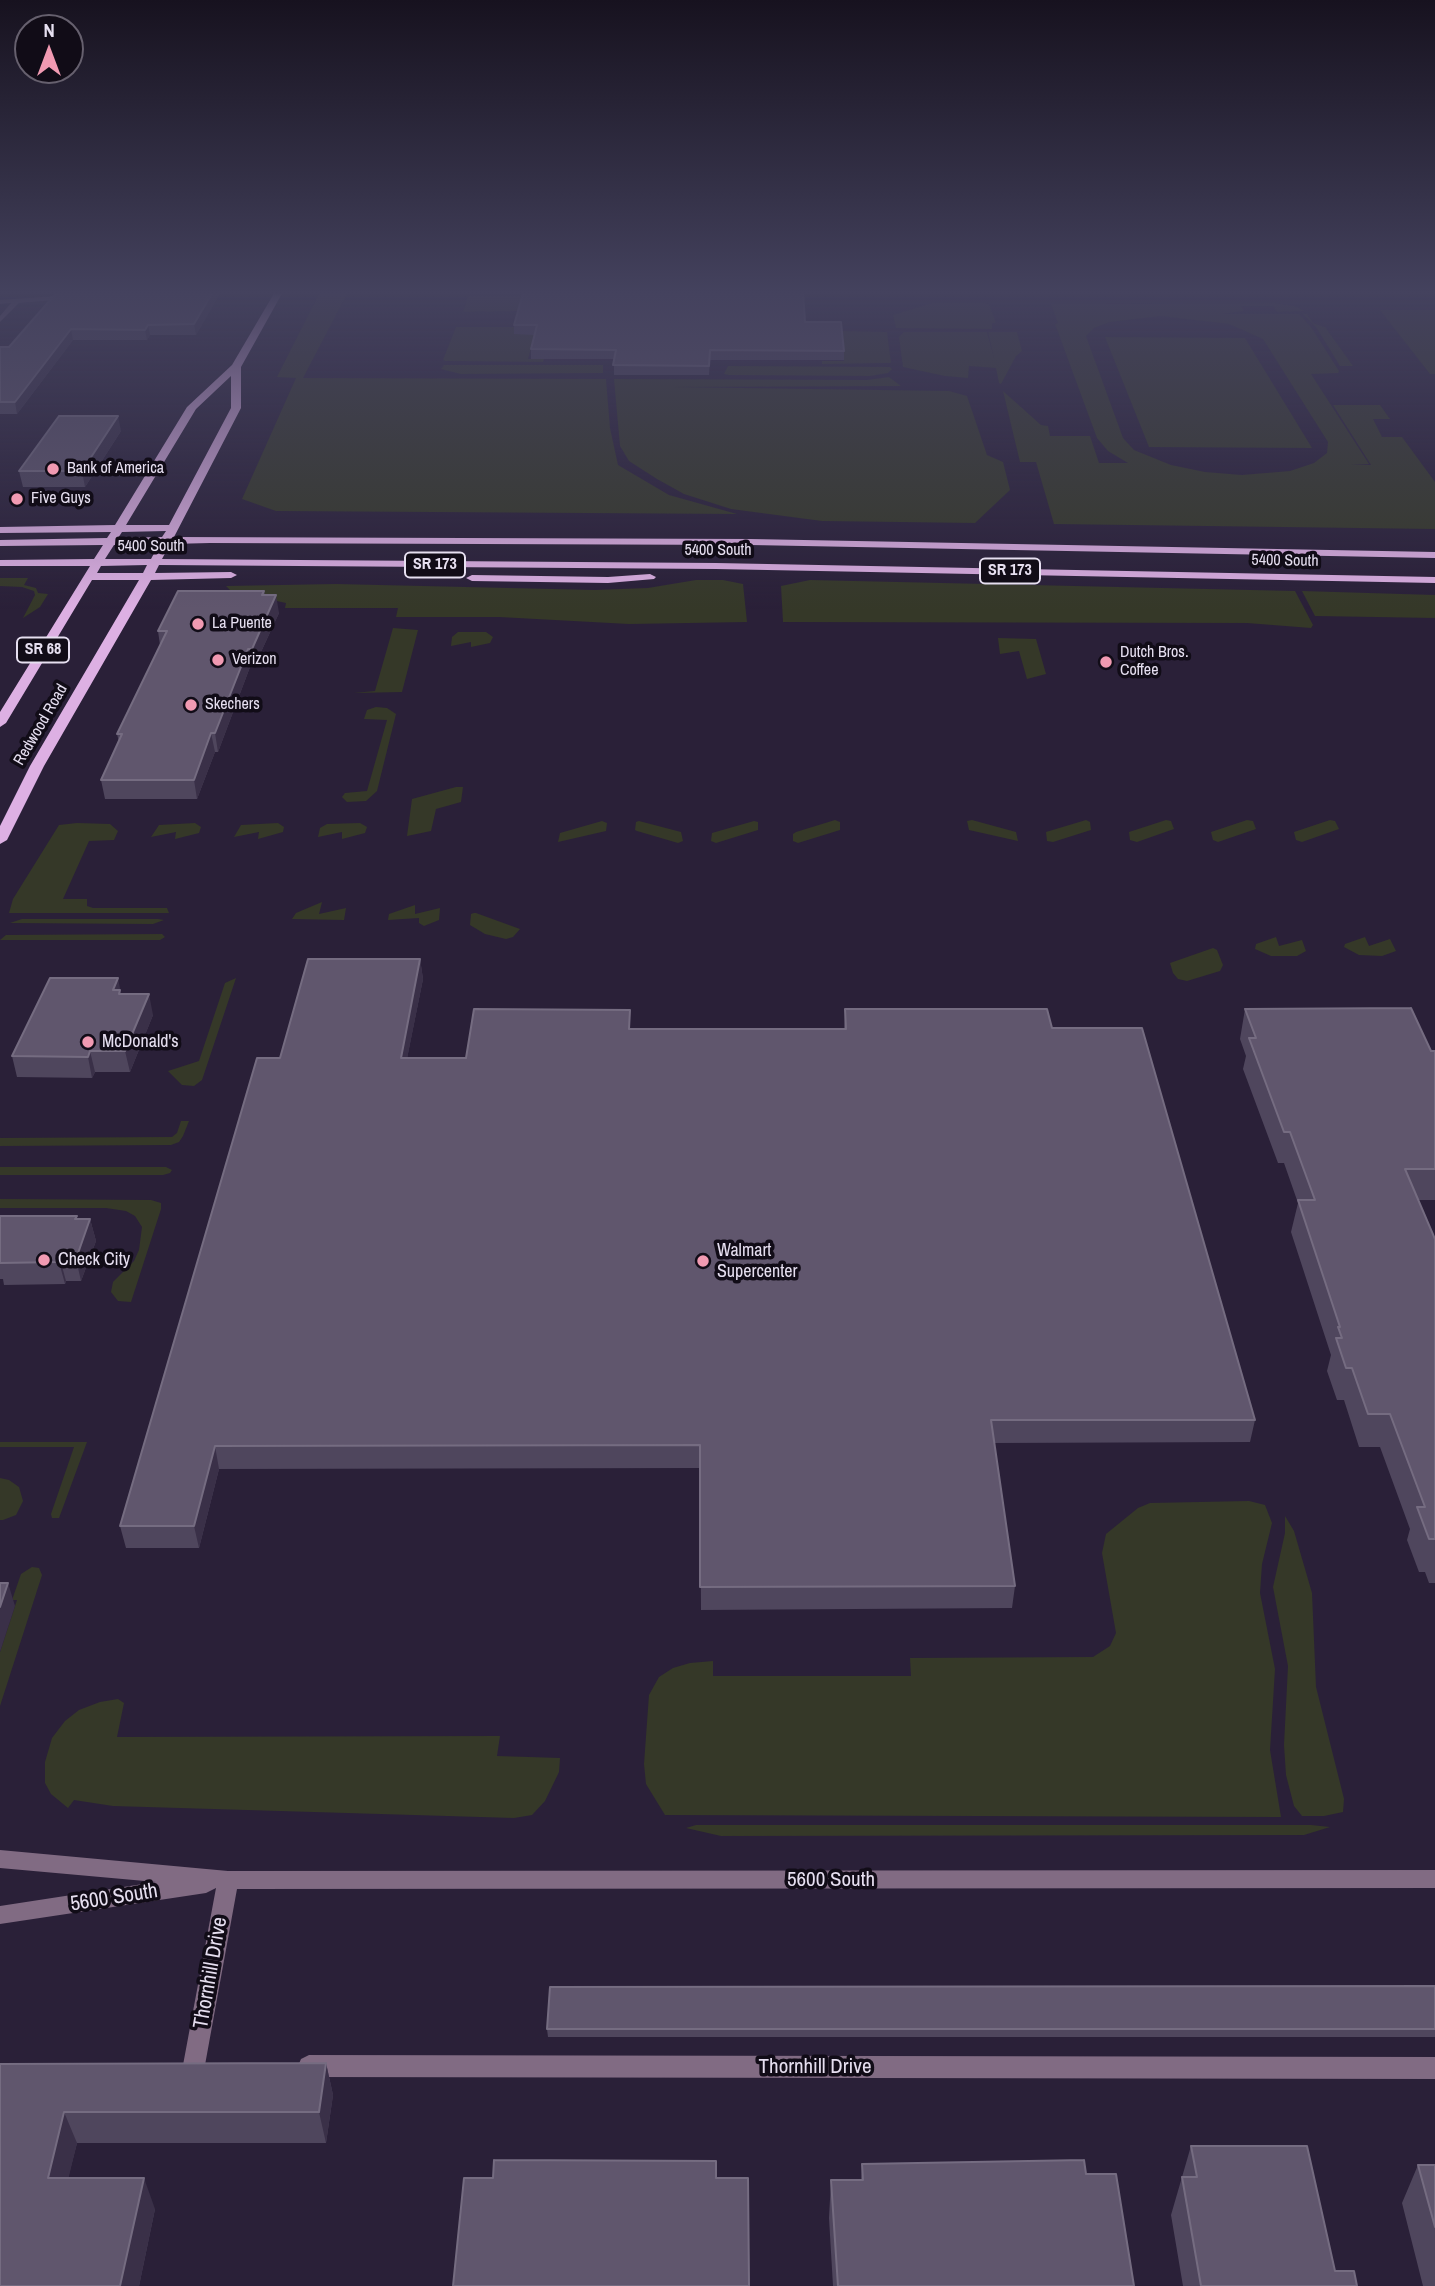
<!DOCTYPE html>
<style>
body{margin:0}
#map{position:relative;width:1435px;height:2286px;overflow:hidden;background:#2a2038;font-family:"Archivo Narrow",sans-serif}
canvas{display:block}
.north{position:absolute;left:14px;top:14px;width:70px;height:70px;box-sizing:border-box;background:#110c17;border:2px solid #66606e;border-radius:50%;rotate:0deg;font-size:19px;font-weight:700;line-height:28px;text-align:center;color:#e6dff0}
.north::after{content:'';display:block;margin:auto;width:24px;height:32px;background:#f19ab2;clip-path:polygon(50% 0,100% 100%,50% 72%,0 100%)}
</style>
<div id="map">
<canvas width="1435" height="2286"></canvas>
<div class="north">N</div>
</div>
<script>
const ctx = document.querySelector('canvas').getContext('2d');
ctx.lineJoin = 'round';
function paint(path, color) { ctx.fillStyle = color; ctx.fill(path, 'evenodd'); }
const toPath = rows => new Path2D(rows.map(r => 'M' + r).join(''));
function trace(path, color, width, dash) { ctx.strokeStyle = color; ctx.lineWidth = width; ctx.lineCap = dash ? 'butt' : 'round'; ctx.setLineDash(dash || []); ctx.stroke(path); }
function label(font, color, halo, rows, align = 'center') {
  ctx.font = font + ' "Archivo Narrow",sans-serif'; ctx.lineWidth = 7; ctx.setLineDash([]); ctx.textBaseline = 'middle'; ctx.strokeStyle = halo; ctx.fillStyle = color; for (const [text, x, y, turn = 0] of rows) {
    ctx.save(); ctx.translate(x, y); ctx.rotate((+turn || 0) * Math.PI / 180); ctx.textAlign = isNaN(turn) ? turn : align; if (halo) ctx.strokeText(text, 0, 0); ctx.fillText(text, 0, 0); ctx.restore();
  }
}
paint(toPath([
 [321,290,349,290,303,378,606,379,610,428,618,465,669,495,737,514,276,511,242,499,296,378,277,377],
 [468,296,521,296,522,299,519,311,463,312],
 [932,303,985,303,989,304,996,323,992,323,992,329,896,328,893,315],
 [1275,303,1294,306,1305,311,1277,312,1273,306,1241,306,1244,311,1222,314,1299,314,1311,327,1339,371,1338,373,1311,374,1369,464,1351,465,1371,465,1333,405,1380,405,1390,419,1373,419,1382,437,1402,437,1435,482,1435,529,1054,524,1036,462,1020,462,1003,391,1041,425,1048,426,1050,436,1090,436,1099,463,1128,463,1108,451,1097,438,1055,324,1058,323,1051,304],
 [1161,316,1229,324,1263,339,1328,442,1327,453,1314,463,1290,471,1242,475,1205,472,1171,465,1134,450,1123,438,1086,336,1094,328,1110,322],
 [1380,310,1435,310,1435,374,1430,374],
 [1303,314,1307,314,1313,323,1325,327,1353,366,1340,366,1316,327],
 [456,327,537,327,528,359,544,359,543,362,445,361,443,360],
 [843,331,887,332,891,363,822,364,822,361,844,361],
 [904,332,987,332,994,358,988,332,1017,332,1022,351,1016,356,1001,384,999,383,996,368,969,366,968,378,945,376,903,367,899,337],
 [1105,337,1245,338,1312,448,1149,447],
 [444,365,603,365,603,373,461,374,441,369],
 [728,366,890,367,892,369,888,373,870,376,729,375,724,374],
 [889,377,901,386,674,387,949,391,967,396,987,455,1003,462,1010,490,975,523,822,521,731,509,684,494,657,479,629,461,620,446,614,379,867,380],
 [0,578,28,578,24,585,36,588,38,593,48,594,40,607,23,618,35,595,34,591,22,587,0,586],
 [696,580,723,580,743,584,747,622,629,624,499,617,396,617,398,608,285,608,286,603,231,591,226,586,336,584,595,590,648,588],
 [810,580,1295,591,1313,625,1311,628,1247,623,783,622,781,586],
 [1302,591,1435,595,1435,618,1315,616],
 [393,628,418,630,402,692,354,693,375,691],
 [458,632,486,632,493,637,490,643,471,647,471,642,451,646,452,637],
 [998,638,1036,639,1046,674,1027,679,1019,651,1000,654],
 [376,707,387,708,396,714,377,791,366,801,347,802,342,797,345,793,367,791,387,720,364,719,367,710],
 [456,787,463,787,461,802,436,809,431,831,407,836,412,799],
 [835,820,840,822,840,830,798,843,793,841,793,834,796,832],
 [972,820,1016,832,1018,841,969,830,967,821],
 [1086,820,1090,822,1091,830,1053,842,1047,841,1046,832],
 [1166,820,1171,821,1174,829,1137,842,1130,840,1129,832],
 [1247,820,1253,821,1256,829,1218,842,1213,840,1211,832],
 [1330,820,1335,821,1339,829,1302,842,1296,840,1294,832],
 [602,821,607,823,606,831,558,842,560,833],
 [639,821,681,832,683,841,678,843,637,831,635,830,636,822],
 [754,821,758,822,758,830,716,843,711,841,712,833],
 [77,823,110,824,118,831,114,840,89,841,63,899,87,899,87,906,93,908,167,908,169,913,9,913,13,899,59,825],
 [195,823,201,827,199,833,175,839,176,832,151,837,159,825],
 [278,823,284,827,283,832,258,839,259,832,234,837,241,825],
 [360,823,367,827,365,833,342,839,342,832,318,837,320,828,327,824],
 [322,902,319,914,346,908,344,920,292,919,296,913],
 [415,905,415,914,440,908,439,920,424,926,419,923,419,918,388,920,389,914],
 [474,913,476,913,520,929,513,937,506,939,485,934,470,925,471,914],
 [22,919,158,919,164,920,153,924,10,923],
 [162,934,165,937,160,940,0,940,6,935],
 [1276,937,1279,946,1302,940,1306,951,1297,956,1271,956,1255,949,1256,944],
 [1365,937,1369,946,1390,939,1396,951,1382,956,1359,955,1344,947,1345,944],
 [1213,948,1217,950,1223,965,1220,971,1187,981,1178,979,1173,973,1170,963],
 [236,978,202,1080,194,1086,182,1085,168,1071,199,1061,225,983],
 [181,1121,189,1121,183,1136,179,1142,171,1145,0,1146,0,1138,172,1137,177,1133],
 [0,1167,166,1167,172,1170,170,1173,163,1175,0,1175],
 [0,1199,151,1200,161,1203,161,1209,131,1302,118,1301,111,1292,113,1282,134,1261,139,1250,142,1227,135,1216,126,1211,106,1208,0,1208],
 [0,1442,87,1442,59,1518,52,1518,51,1514,74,1447,0,1447],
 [0,1478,9,1480,19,1487,23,1501,16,1515,3,1520,0,1520],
 [1249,1501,1265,1505,1272,1523,1262,1564,1260,1593,1275,1669,1270,1750,1281,1817,665,1815,646,1784,644,1764,649,1695,659,1677,673,1668,690,1663,713,1661,713,1676,911,1676,910,1658,1093,1657,1110,1646,1116,1633,1102,1553,1106,1534,1138,1508,1150,1503],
 [1285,1516,1294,1531,1312,1593,1316,1687,1344,1799,1343,1812,1324,1816,1302,1816,1294,1806,1286,1775,1284,1745,1288,1666,1273,1587,1285,1533],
 [32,1567,39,1568,42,1575,0,1706,0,1652,17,1600,12,1600,21,1574],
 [118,1699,124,1703,117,1737,500,1736,497,1756,560,1758,559,1772,545,1801,532,1815,514,1818,113,1806,74,1800,68,1808,51,1794,45,1783,45,1762,52,1738,65,1721,79,1710,100,1702],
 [696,1825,1311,1825,1330,1827,1304,1835,721,1836,686,1828]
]), '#353828');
paint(toPath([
 [91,290,108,290,56,300,19,303,0,322,0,316,11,303,0,304,0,300,56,296,91,290],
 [0,1850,228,1871,1435,1870,1435,1888,237,1889,205,2065,202,2072,194,2076,186,2072,183,2065,216,1888,206,1893,0,1924,0,1906,156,1882,0,1868,0,1850],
 [309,2055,1435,2057,1435,2079,309,2077,301,2073,298,2066,301,2059,309,2055]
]), '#816b83');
paint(toPath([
 [276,290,284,290,241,367,241,408,174,537,751,539,1435,552,1435,558,751,545,210,543,170,544,162,559,716,563,1435,577,1435,583,716,569,159,565,155,573,231,572,237,575,231,578,151,580,44,766,7,840,0,844,0,826,30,766,139,580,92,580,6,723,0,727,0,712,90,566,0,566,0,560,94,559,103,545,0,546,0,540,107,538,111,532,0,533,0,527,115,525,187,407,232,365,276,290],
 [231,376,231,408,169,525,126,525,196,409,231,376],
 [166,531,162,537,118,538,122,532,166,531],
 [159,544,151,559,105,559,114,545,159,544],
 [147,565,143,573,97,573,101,566,147,565],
 [650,574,656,577,654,579,608,583,472,581,466,578,472,575,608,577,650,574]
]), '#ddb0e3');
paint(toPath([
 [64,290,222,290,196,335,150,335,147,340,73,340,17,414,0,414,0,347,9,347],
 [805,322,844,351,844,360,710,360,709,375,614,375,614,359,531,359,531,349,535,335,514,334,514,325],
 [121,431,85,487,23,487,19,471],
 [264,591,265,595,279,613,254,667,250,667,218,752,215,752,197,799,105,799,101,780,119,742,117,734,160,645,158,631],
 [420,959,423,979,407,1058,466,1058,631,1029,844,1029,845,1009,1052,1028,1255,1420,1250,1442,994,1443,1015,1586,1012,1608,701,1610,700,1468,219,1469,199,1548,126,1548,120,1526,280,1058],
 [121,994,153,1015,130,1072,95,1072,92,1078,17,1077,12,1056],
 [1245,1009,1431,1051,1435,1051,1435,1200,1418,1200,1435,1239,1435,1583,1429,1583,1425,1572,1419,1572,1407,1540,1410,1529,1380,1447,1359,1447,1344,1400,1337,1400,1327,1371,1331,1355,1291,1232,1298,1203,1284,1163,1278,1163,1243,1069,1246,1056,1240,1039],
 [0,1216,90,1219,96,1241,81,1281,66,1281,65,1284,4,1285,3,1279,0,1279],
 [1435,1986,1435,2037,548,2037,547,2029],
 [326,2063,333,2095,326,2143,77,2143,68,2178,155,2209,139,2286,0,2286,0,2064],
 [1191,2146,1335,2271,1357,2286,1183,2286,1171,2215],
 [862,2164,1086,2174,1134,2286,833,2286,829,2218,831,2180,861,2180],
 [1418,2165,1435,2165,1435,2286,1423,2286,1402,2203]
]), '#4f465d');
paint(toPath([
 [214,290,222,290,196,335,194,324],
 [148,325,150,335,147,340,145,330],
 [71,329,73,340,17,414,15,402],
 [118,416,121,431,85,487,82,471],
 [276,595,279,613,254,667,252,649],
 [248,649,250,667,218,752,215,733],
 [211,733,215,752,197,799,194,780],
 [420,959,423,979,403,1079,401,1058],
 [118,978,122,999,113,990],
 [149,994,153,1015,130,1072,125,1051],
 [90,1051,95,1072,92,1078,88,1057],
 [90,1219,96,1241,81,1281,76,1259],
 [60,1259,66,1281,65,1284,59,1262],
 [215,1446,219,1469,199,1548,194,1526],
 [8,1583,15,1606,0,1652,0,1607],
 [326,2063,333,2095,326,2143,319,2112],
 [64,2112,77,2143,61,2209,48,2178],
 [144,2178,155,2209,139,2286,120,2286]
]), '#3a3048');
const building = toPath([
 [64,290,214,290,194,324,148,325,145,330,71,329,15,402,0,402,0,347,9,347,57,292,64,290],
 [524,290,803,290,805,322,841,322,844,351,710,350,709,366,613,365,616,350,531,349,537,325,514,325,524,290],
 [59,416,118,416,82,471,19,471,59,416],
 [178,591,264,591,262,595,276,595,252,649,248,649,215,733,211,733,194,780,101,780,122,734,117,734,167,631,158,631,178,591],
 [308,959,420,959,401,1058,466,1058,474,1009,630,1010,629,1029,846,1029,845,1009,1047,1009,1052,1028,1142,1028,1255,1420,991,1420,1015,1586,700,1587,700,1445,215,1446,194,1526,120,1526,257,1058,280,1058,308,959],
 [50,978,118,978,113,990,120,990,119,994,149,994,125,1051,90,1051,88,1057,12,1056,50,978],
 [1411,1008,1431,1051,1435,1051,1435,1169,1405,1169,1435,1239,1435,1539,1429,1539,1417,1507,1425,1507,1390,1414,1368,1414,1352,1368,1346,1368,1336,1338,1342,1338,1338,1327,1340,1327,1298,1200,1315,1200,1290,1132,1284,1132,1249,1038,1256,1038,1245,1009,1411,1008],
 [0,1216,77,1216,75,1219,90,1219,76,1259,60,1259,59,1262,0,1263,0,1216],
 [0,1583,8,1583,0,1607,0,1583],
 [1435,1986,1435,2029,547,2029,550,1987,1435,1986],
 [326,2063,319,2112,64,2112,48,2178,144,2178,120,2286,0,2286,0,2064,326,2063],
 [1191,2146,1307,2146,1335,2271,1354,2271,1357,2286,1201,2286,1182,2177,1197,2177,1191,2146],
 [494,2160,716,2161,716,2178,748,2178,749,2286,453,2286,464,2178,493,2178,494,2160],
 [1084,2160,1086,2174,1116,2174,1134,2286,838,2286,831,2180,863,2180,862,2164,1084,2160],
 [1418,2165,1435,2165,1435,2227,1418,2165]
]);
paint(building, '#60566d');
trace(building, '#756c81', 2);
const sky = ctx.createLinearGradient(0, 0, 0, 610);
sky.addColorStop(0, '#17121f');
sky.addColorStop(0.48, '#44425e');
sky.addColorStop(1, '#44425e00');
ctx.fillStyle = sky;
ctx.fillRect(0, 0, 1435, 610);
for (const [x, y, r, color] of [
 [53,469,7,"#f19ab2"],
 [17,499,7,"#f19ab2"],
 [198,624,7,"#f19ab2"],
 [218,660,7,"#f19ab2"],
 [1106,662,7,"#f19ab2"],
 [191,705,7,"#f19ab2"],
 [88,1042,7,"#f19ab2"],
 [44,1260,7,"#f19ab2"],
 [703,1261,7,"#f19ab2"]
]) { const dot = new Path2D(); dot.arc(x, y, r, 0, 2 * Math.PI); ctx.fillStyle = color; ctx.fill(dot); trace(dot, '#110c17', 2.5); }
label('16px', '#e6dff0', '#110c17', [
 ["Bank of America",67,469],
 ["Five Guys",31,499],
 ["La Puente",212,624],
 ["Dutch Bros.",1120,653],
 ["Coffee",1120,671],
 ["Verizon",232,660],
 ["Skechers",205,705]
], 'left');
label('16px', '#e6dff0', '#110c17', [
 ["5400 South",151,547],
 ["5400 South",718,551],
 ["5400 South",1285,561,1],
 ["Redwood Road",41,725,-60]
]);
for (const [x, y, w] of [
 [435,565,60],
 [1010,571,60],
 [43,650,52]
]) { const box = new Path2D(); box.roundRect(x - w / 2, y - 12.5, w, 25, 5); ctx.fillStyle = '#110c17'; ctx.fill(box); trace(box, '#e6dff0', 2); }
label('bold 16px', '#e6dff0', null, [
 ["SR 173",435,565],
 ["SR 173",1010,571],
 ["SR 68",43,650]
]);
label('18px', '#e6dff0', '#110c17', [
 ["McDonald's",102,1042],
 ["Walmart",717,1251],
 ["Supercenter",717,1272],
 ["Check City",58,1260]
], 'left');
label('21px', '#e6dff0', '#110c17', [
 ["5600 South",831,1880],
 ["5600 South",114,1898,-9],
 ["Thornhill Drive",211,1973,-80],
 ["Thornhill Drive",815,2067]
]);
</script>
